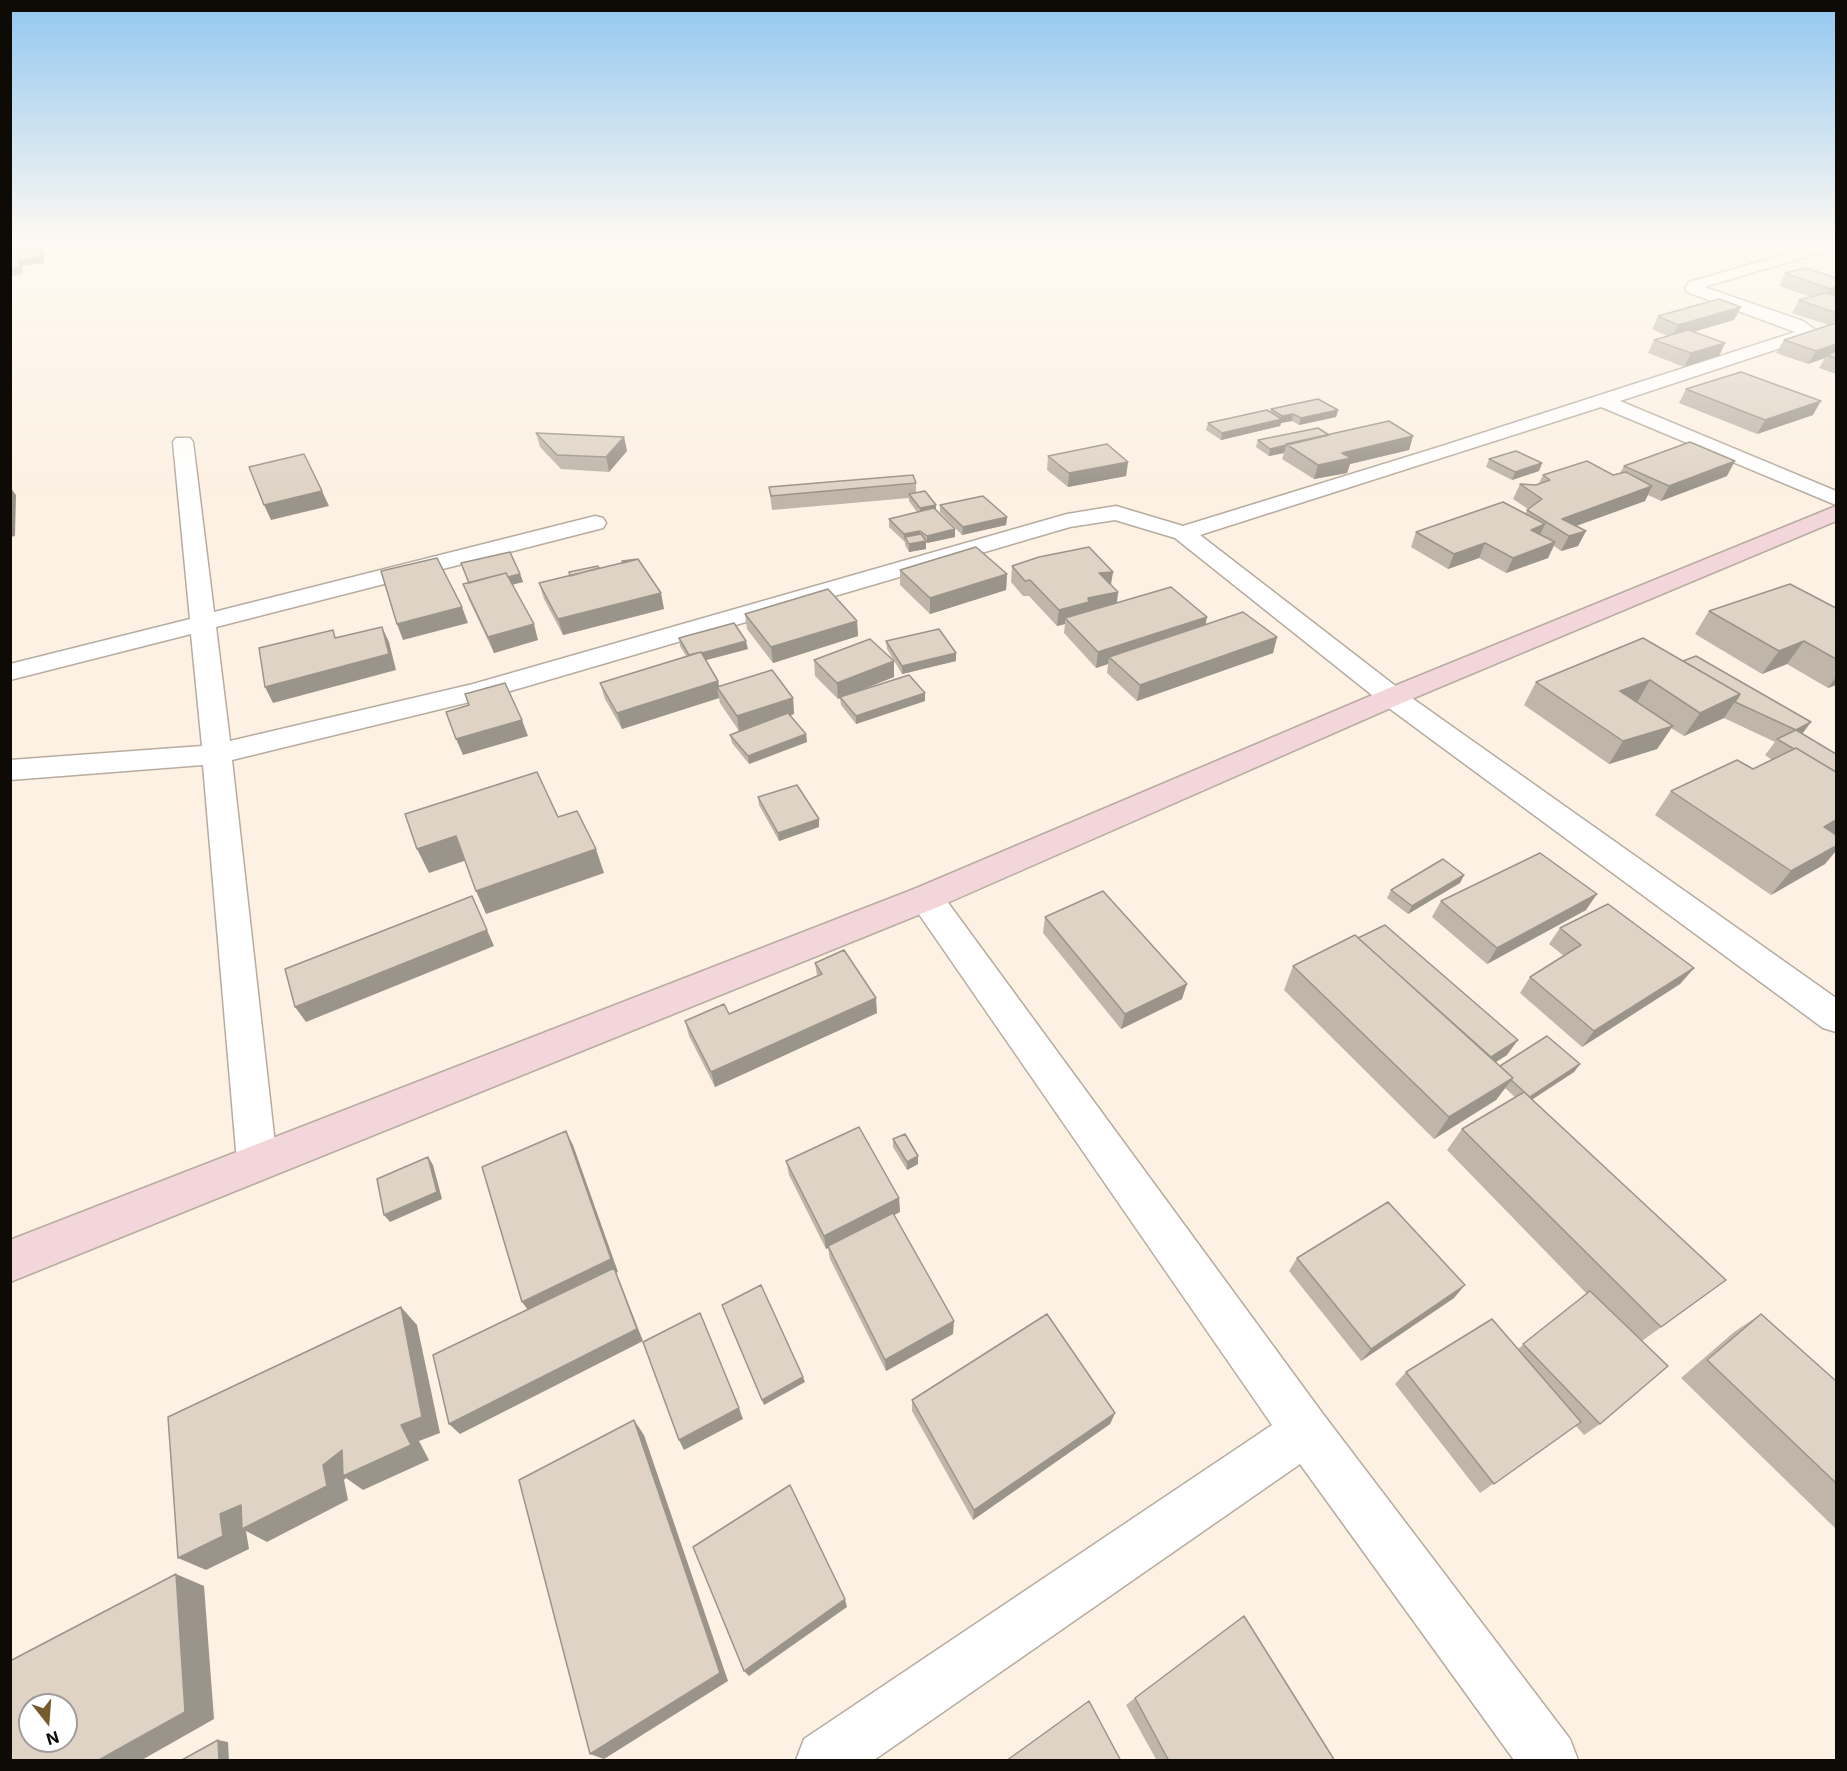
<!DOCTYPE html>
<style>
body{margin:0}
#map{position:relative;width:1847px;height:1771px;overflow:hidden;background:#fcf1e3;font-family:Inter,sans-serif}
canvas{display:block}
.frame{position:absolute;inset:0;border:12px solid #0e0b06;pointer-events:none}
.north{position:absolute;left:18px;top:1693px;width:60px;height:60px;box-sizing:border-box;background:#fff;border:2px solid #9f9d9b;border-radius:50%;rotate:163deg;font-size:16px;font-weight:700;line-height:24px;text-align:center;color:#0e0b06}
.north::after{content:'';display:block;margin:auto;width:21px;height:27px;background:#765c2d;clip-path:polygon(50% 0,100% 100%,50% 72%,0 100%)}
</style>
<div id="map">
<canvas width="1847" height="1771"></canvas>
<div class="frame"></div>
<div class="north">N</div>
</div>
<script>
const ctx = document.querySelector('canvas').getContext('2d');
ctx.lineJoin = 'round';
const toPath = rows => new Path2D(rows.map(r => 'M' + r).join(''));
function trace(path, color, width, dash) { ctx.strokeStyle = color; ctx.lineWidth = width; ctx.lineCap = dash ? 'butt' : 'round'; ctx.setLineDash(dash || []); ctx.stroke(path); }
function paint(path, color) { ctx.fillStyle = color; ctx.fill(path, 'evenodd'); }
const street = toPath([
 [1825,243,1836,243,1836,248,1704,287,1803,321,1814,329,1817,333,1814,337,1620,401,1836,491,1836,505,1601,407,1200,535,1402,691,1836,998,1836,1032,1823,1028,1382,703,1175,538,1115,520,1070,527,490,697,232,760,277,1162,271,1175,257,1181,243,1175,237,1162,203,765,10,780,10,760,202,746,191,634,10,680,10,664,190,619,173,442,176,438,190,438,193,442,214,612,595,516,603,518,606,523,603,528,216,627,230,741,473,684,1067,514,1116,506,1183,526,1442,446,1795,332,1687,292,1685,289,1689,282,1825,243],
 [926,886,938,889,1323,1414,1570,1739,1578,1760,1514,1760,1300,1464,874,1760,796,1760,804,1739,1272,1425,914,907,909,898,914,889,926,886]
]);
const secondary = toPath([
 [1836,506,1836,521,1402,703,938,907,10,1282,10,1240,914,889,1382,691,1836,506]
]);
trace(street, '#b7ac9f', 3);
trace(secondary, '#b7ac9f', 3);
paint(street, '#fff');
paint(secondary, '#f2d6da');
paint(toPath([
 [1785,273,1836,278,1836,374,1819,368,1825,358,1808,364,1776,353,1784,340,1828,325,1792,313,1799,300,1811,297,1779,286],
 [1741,307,1734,320,1694,332,1725,343,1719,356,1684,367,1648,353,1654,340,1667,336,1652,329,1658,316],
 [1686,389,1813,415,1757,434,1679,403],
 [1271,409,1338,410,1336,417,1299,425,1292,421,1281,423,1280,426,1221,440,1206,430,1208,423,1270,412],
 [536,433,624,437,627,451,609,472,561,469,540,447],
 [1329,435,1413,436,1409,450,1350,464,1347,473,1314,479,1282,459,1284,453,1269,456,1256,447,1258,440],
 [1048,456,1128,462,1126,476,1068,487,1047,470],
 [1489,459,1542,463,1539,471,1512,480,1486,467],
 [1624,466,1727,476,1661,501,1648,495,1645,501,1576,526,1586,531,1578,546,1561,551,1554,546,1548,558,1506,573,1479,558,1448,569,1411,547,1416,532,1525,514,1528,509,1513,499,1520,484,1536,485,1539,483,1543,475,1613,475,1620,473],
 [916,483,916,493,936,505,936,510,955,537,927,543,926,543,926,549,909,552,905,545,905,542,889,527,889,519,917,512,909,501,909,498,772,510,769,487],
 [940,505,1007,517,1006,525,962,535,940,512],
 [461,563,520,574,523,582,512,585,538,640,494,653,469,600,463,584,469,583],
 [1012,566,1113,572,1111,585,1118,592,1117,603,1206,624,1277,637,1273,653,1137,701,1107,673,1108,664,1096,668,1064,633,1065,624,1057,626,1029,596,1023,596,1011,582],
 [599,568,664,609,563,635,544,599,539,583],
 [900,570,1007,574,1006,590,930,614,900,585],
 [1836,608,1836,685,1828,688,1787,664,1762,674,1695,634,1709,611],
 [745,614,857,621,858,636,773,663,747,629],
 [679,638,748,649,706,660,718,681,719,686,793,698,794,714,790,716,806,734,807,742,749,764,732,743,730,735,739,731,720,703,719,698,622,729,605,699,600,683,686,656,680,646],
 [886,641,956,661,902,674,887,649],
 [814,660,894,677,850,694,925,701,856,724,841,705,840,698,838,699,815,676],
 [1683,661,1811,722,1802,734,1835,834,1825,864,1771,895,1655,815,1671,791,1753,769,1772,760,1765,755,1775,742,1724,718,1684,736,1671,728,1657,749,1609,764,1524,705,1536,682],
 [758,797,819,819,819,827,779,841,759,805],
 [1464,875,1460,883,1408,914,1387,898,1391,890],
 [1441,901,1586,910,1487,964,1432,917],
 [1045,917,1182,999,1121,1029,1043,933],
 [1560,928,1694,968,1680,984,1582,1047,1520,993,1530,977,1564,956,1549,944],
 [815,963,877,1013,715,1087,689,1036,685,1021,729,1014,817,976],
 [1293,966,1507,1055,1496,1062,1500,1066,1580,1064,1574,1072,1532,1099,1726,1280,1642,1341,1600,1424,1584,1435,1576,1426,1480,1493,1395,1384,1406,1372,1518,1349,1587,1294,1447,1150,1462,1129,1515,1097,1505,1088,1496,1100,1434,1139,1284,990],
 [893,1139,918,1156,918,1164,907,1170,893,1147],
 [786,1161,899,1198,900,1212,894,1215,953,1334,886,1371,830,1259,828,1248,826,1249,789,1175],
 [1297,1258,1454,1298,1361,1361,1289,1271],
 [1761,1314,1836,1381,1836,1529,1681,1378,1734,1332],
 [912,1400,1115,1413,1110,1424,973,1520,912,1411],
 [1135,1698,1335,1761,1157,1761,1126,1705]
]), '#bfb5a9');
paint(toPath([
 [41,248,44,254,44,263,22,266,23,274,10,276,10,270,19,260],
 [1836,287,1836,298,1823,301,1830,289],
 [1741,307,1734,320,1671,338,1678,325],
 [1725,343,1719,356,1684,367,1691,353],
 [1836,344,1836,354,1827,355,1825,358,1808,364,1816,351],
 [10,355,12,382,10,382],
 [1821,401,1813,415,1757,434,1765,420],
 [1338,410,1336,417,1299,425,1301,418],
 [1293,414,1292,421,1281,423,1280,426,1221,440,1222,433,1281,419,1282,416],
 [1413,436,1409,450,1350,464,1347,473,1314,479,1318,465,1342,453],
 [624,437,627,451,609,472,606,457],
 [1286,446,1284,453,1269,456,1270,449],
 [1735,461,1727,476,1661,501,1669,486],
 [1128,462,1126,476,1068,487,1069,473],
 [1542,463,1539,471,1512,480,1515,472],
 [1652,486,1645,501,1562,531,1562,519],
 [10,487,16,495,15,536,10,537],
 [322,491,329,506,271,520,264,505],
 [936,505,935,513,920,516,920,508],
 [1007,517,1006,525,962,535,963,527],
 [1545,524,1538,539,1531,530],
 [955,529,955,537,927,543,927,536],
 [920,531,920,538,905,537,904,542,904,534],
 [1586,531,1578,546,1561,551,1569,536],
 [926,541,926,549,909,552,909,544],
 [1555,542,1548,558,1506,573,1513,558],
 [1485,543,1479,558,1448,569,1454,554],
 [1113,572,1110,587,1099,573],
 [520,574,523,582,473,594,471,586],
 [1007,574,1006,590,930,614,930,598],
 [1118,592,1116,608,1065,618,1065,624,1057,626,1059,610,1088,598],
 [661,593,664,609,563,635,558,619],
 [462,607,468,623,403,640,397,624],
 [1207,617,1204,633,1109,657,1108,664,1096,668,1098,652],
 [857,621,858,636,773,663,771,647],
 [534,624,538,640,494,653,488,637],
 [382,627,389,642,396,670,273,703,265,687],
 [1277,637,1273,653,1137,701,1140,685],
 [746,641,748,649,691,664,689,656],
 [1804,641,1787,664,1762,674,1779,651],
 [956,653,956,661,902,674,902,666],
 [894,661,894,677,838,699,837,683],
 [1836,677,1836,685,1828,688],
 [1650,680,1636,704,1620,691],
 [718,681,720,691,717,687,719,698,622,729,617,713],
 [925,693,925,701,856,724,856,716],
 [1740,694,1724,718,1684,736,1700,713],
 [793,698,794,714,739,732,737,716],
 [522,720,528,736,463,755,456,739],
 [1811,722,1799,738,1796,730],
 [1673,726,1657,749,1609,764,1623,741],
 [806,734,807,742,749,764,748,756],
 [819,819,819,827,779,841,778,833],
 [1836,820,1836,833,1803,851,1824,827],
 [456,836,467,860,429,873,417,849],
 [1836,846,1836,851,1825,864,1771,895,1791,871],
 [596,849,604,873,486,914,476,891],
 [1464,875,1460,883,1408,914,1412,906],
 [1597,894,1586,910,1487,964,1497,948],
 [472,896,494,946,306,1022,295,1007],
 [1694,968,1680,984,1582,1047,1594,1031],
 [1187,984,1182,999,1121,1029,1125,1014],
 [876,998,877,1013,715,1087,711,1072],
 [1518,1040,1507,1055,1480,1072,1491,1057],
 [1580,1064,1574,1072,1524,1105,1530,1097],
 [1513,1078,1496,1100,1434,1139,1449,1117],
 [566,1131,573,1145,618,1272,616,1273,620,1282,643,1341,460,1434,449,1424,531,1314,522,1302],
 [918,1156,918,1164,907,1170,907,1162],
 [428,1157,433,1165,442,1199,390,1222,384,1215],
 [899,1198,900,1212,829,1248,828,1246,828,1248,826,1249,824,1236],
 [1465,1285,1454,1298,1361,1361,1371,1349],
 [401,1307,417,1325,440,1433,419,1441,429,1460,363,1490,346,1478,344,1480,348,1500,267,1542,246,1531,249,1549,206,1570,178,1558,220,1514,323,1465,342,1450],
 [954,1321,953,1334,886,1371,885,1360],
 [803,1377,805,1382,764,1405,762,1400],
 [739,1408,743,1419,684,1450,679,1440],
 [1115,1413,1110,1424,973,1520,974,1510],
 [634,1420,644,1435,728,1681,604,1759,590,1754],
 [176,1574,204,1586,214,1719,140,1761,97,1761],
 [845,1599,847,1607,749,1676,744,1671],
 [218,1740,228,1742,229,1761,219,1761]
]), '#9b948a');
const building = toPath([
 [41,248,41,257,19,260,20,268,10,270,10,262,12,262,10,262,10,252,41,248],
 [1806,268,1836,278,1836,287,1830,289,1785,273,1806,268],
 [1826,293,1836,296,1836,313,1799,300,1826,293],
 [1719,299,1741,307,1678,325,1658,316,1719,299],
 [1836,323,1836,344,1816,351,1784,340,1836,323],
 [1688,330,1725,343,1691,353,1654,340,1688,330],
 [1836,351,1836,358,1827,355,1836,351],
 [1741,372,1821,401,1765,420,1686,389,1741,372],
 [1318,399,1338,410,1301,418,1293,414,1282,416,1271,409,1318,399],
 [1267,410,1282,419,1222,433,1208,423,1267,410],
 [1389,421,1413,436,1342,453,1351,458,1318,465,1286,444,1389,421],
 [1318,428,1329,435,1270,449,1258,440,1318,428],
 [536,433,624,437,606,457,557,455,536,433],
 [1690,442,1735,461,1669,486,1624,466,1690,442],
 [1107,444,1128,462,1069,473,1048,456,1107,444],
 [1516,451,1542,463,1515,472,1489,459,1516,451],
 [304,454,322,491,264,505,249,467,304,454],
 [1587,461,1613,475,1626,472,1652,486,1562,519,1586,531,1569,536,1527,510,1542,499,1520,484,1536,485,1550,480,1543,475,1587,461],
 [913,475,916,483,771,496,769,487,913,475],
 [925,491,936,505,920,508,909,494,925,491],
 [983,496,1007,517,963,527,940,505,983,496],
 [1503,502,1545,524,1531,530,1555,542,1513,558,1485,543,1454,554,1416,532,1503,502],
 [934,508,955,529,927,536,920,531,904,534,889,519,934,508],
 [921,534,926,541,909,544,905,537,921,534],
 [976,547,1007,574,930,598,900,570,976,547],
 [1089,547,1113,572,1099,573,1118,592,1088,598,1089,602,1059,610,1030,580,1025,581,1012,566,1039,557,1089,547],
 [510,552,520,574,508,577,506,573,469,583,461,563,510,552],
 [437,558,462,607,397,624,381,571,437,558],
 [638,559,661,593,558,619,539,583,638,559],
 [638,559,639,561,638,559,623,563,622,561,638,559],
 [598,566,599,568,570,576,569,572,598,566],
 [506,573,534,624,488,637,463,584,506,573],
 [1790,584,1836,608,1836,659,1804,641,1779,651,1709,611,1790,584],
 [1171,587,1207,617,1098,652,1065,618,1171,587],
 [828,589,857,621,771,647,745,614,828,589],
 [1243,612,1277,637,1140,685,1109,657,1243,612],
 [734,623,746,641,702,653,701,652,689,655,679,638,734,623],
 [382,627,389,654,265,687,259,648,333,630,335,638,382,627],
 [939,629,956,653,902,666,886,641,939,629],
 [1643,638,1740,694,1700,713,1650,680,1620,691,1673,726,1623,741,1536,682,1643,638],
 [870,639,894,661,837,683,814,660,870,639],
 [701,652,718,681,617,713,600,683,701,652],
 [1696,656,1811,722,1796,730,1735,702,1740,694,1683,661,1696,656],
 [772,670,793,698,737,716,717,687,772,670],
 [909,675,925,693,856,716,840,697,909,675],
 [505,683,522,720,456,739,446,712,469,705,465,694,505,683],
 [788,713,806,734,748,756,730,735,788,713],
 [1796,730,1836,754,1836,772,1796,748,1794,749,1777,739,1796,730],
 [1796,748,1836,772,1836,820,1824,827,1836,835,1836,846,1791,871,1671,791,1737,760,1753,769,1796,748],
 [537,772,558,817,577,811,596,849,476,891,456,836,417,849,405,814,537,772],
 [797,785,819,819,778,833,758,797,797,785],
 [1540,853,1597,894,1497,948,1441,901,1540,853],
 [1443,859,1464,875,1412,906,1391,890,1443,859],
 [1103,891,1187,984,1125,1014,1045,917,1103,891],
 [472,896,487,930,295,1007,285,969,472,896],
 [1608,904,1694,968,1594,1031,1530,977,1581,945,1560,928,1608,904],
 [1385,925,1518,1040,1491,1057,1358,938,1385,925],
 [1355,935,1513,1078,1449,1117,1293,966,1355,935],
 [844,950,876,998,711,1072,685,1021,724,1004,729,1014,822,974,815,963,844,950],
 [1547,1036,1580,1064,1530,1097,1511,1080,1513,1078,1500,1066,1547,1036],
 [1524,1092,1726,1280,1661,1327,1462,1129,1524,1092],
 [859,1127,899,1198,824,1236,786,1161,859,1127],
 [566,1131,611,1259,522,1302,482,1167,566,1131],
 [905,1134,918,1156,907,1162,893,1139,905,1134],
 [428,1157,437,1192,384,1215,377,1179,428,1157],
 [1388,1202,1465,1285,1371,1349,1297,1258,1388,1202],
 [893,1213,954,1321,885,1360,828,1246,893,1213],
 [614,1268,637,1329,449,1424,433,1355,614,1268],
 [761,1285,803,1377,762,1400,722,1305,761,1285],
 [1590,1291,1668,1366,1600,1424,1523,1344,1590,1291],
 [401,1307,422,1417,401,1425,411,1445,343,1476,342,1450,323,1465,327,1486,242,1529,241,1505,220,1514,223,1536,178,1558,168,1417,401,1307],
 [700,1313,739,1408,679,1440,643,1342,700,1313],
 [1047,1314,1115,1413,974,1510,912,1400,1047,1314],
 [1761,1314,1836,1381,1836,1483,1707,1360,1761,1314],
 [1492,1319,1581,1422,1494,1484,1406,1372,1492,1319],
 [634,1420,720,1673,590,1754,519,1480,634,1420],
 [790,1485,845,1599,744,1671,693,1547,790,1485],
 [176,1574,185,1712,97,1761,10,1761,10,1661,176,1574],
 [30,1705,66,1705,66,1741,30,1741,30,1705],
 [1244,1616,1335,1761,1169,1761,1135,1698,1244,1616],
 [1089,1701,1121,1761,1006,1761,1089,1701],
 [218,1740,219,1761,180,1761,218,1740]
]);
paint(building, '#ded3c5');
trace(building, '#9b948a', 1.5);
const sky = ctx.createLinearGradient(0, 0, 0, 491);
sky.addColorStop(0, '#92c7f0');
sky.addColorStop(0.49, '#fef9f2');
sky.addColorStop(1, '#fef9f200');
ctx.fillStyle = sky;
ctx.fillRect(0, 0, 1847, 491);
</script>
